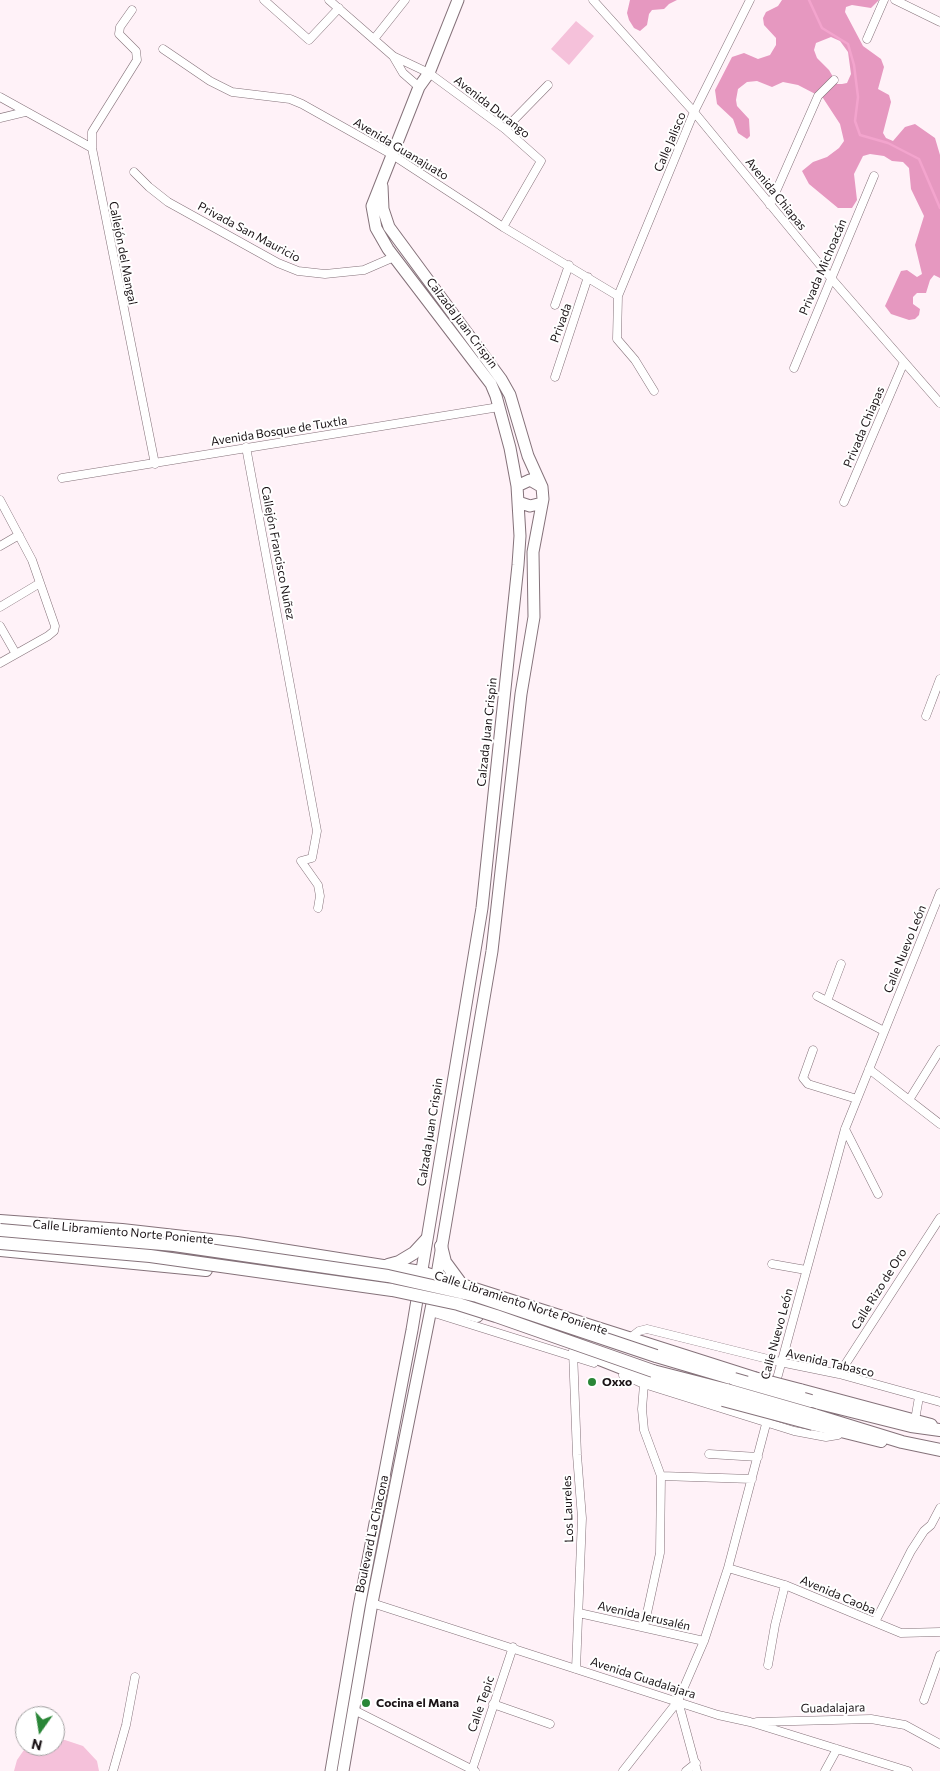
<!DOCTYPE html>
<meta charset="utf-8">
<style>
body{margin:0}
#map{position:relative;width:940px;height:1771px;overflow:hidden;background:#fff2f8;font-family:Commissioner,sans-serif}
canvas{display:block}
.north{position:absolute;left:15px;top:1706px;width:50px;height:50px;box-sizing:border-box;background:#fff;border:1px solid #a3a1a2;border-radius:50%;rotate:193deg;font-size:14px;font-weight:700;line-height:20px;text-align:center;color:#1a1316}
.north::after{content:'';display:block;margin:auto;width:18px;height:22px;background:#2a8637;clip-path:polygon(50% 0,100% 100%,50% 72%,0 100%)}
</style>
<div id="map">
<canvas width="940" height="1771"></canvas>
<div class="north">N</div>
</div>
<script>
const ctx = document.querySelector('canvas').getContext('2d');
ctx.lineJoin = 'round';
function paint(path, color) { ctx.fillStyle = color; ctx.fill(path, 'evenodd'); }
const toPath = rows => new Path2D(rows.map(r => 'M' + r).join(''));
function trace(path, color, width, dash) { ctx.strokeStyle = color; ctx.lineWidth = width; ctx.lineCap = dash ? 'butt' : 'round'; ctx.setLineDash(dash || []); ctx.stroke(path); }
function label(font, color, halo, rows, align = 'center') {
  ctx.font = font + ' Commissioner,sans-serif'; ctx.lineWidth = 4; ctx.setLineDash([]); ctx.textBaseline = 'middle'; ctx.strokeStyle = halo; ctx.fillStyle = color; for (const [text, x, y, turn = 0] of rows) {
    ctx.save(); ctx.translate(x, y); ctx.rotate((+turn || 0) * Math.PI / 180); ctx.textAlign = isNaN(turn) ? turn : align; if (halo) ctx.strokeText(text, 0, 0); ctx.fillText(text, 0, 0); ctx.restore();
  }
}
paint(toPath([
 [576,21,594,36,569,65,551,49],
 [55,1740,65,1740,83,1746,97,1761,99,1771,14,1771,17,1760,26,1747,55,1746]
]), '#f5c1da');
paint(toPath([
 [630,0,677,0,669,4,664,9,652,10,649,14,647,25,640,31,634,28,629,20,627,13],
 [782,0,879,0,871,8,852,5,846,7,845,12,863,46,881,59,884,67,878,89,889,95,891,102,883,133,886,138,893,141,905,127,915,124,935,138,940,155,940,278,934,275,930,280,926,293,917,293,913,297,913,304,920,309,919,315,915,319,909,320,891,314,885,306,901,271,907,270,917,277,922,274,915,245,924,216,911,189,909,168,903,162,892,161,884,156,870,154,863,156,854,174,857,200,852,208,838,208,809,184,802,171,813,162,827,157,839,148,844,141,840,124,823,98,798,85,783,82,772,87,757,81,747,82,738,89,736,100,737,106,749,119,750,136,747,139,738,133,733,119,717,104,715,90,732,57,744,53,758,59,770,55,776,45,776,38,764,25,763,18,766,12,778,6],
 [831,37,840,41,848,52,851,74,847,83,842,84,837,84,829,70,817,58,814,50,816,43]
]), '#e698c0');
trace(toPath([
 [809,0,822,28,848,44,854,65,858,97,855,121,860,135,888,143,919,159,940,208]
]), '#f3a4cd', 2.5);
const minor = toPath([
 [264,0,309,40,339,8],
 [329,0,393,56,403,73,419,87],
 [593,0,694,112,830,277,940,403],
 [895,0,940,22],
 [132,10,120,27,119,34,136,51,137,60,92,132,92,148,155,464],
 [374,39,405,0],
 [867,39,884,0],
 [163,49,210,81,232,92,290,99,302,104,391,154,503,227,618,296],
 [393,56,429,73,505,129,541,161,503,227],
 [0,97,92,148],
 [0,118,25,112],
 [505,129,548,85],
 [134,172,149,187,168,202,278,263,298,271,325,274,364,270,394,257],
 [770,205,818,96,834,80],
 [555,305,569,265],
 [794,368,874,176],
 [555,377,588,277],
 [654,391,635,360,617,339,618,296,694,112,750,0],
 [246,447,317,831,312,858,301,861,318,885,320,896,318,908],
 [62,478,499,407],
 [0,500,32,560,55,626,54,631,48,636,0,663],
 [844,502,904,362],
 [0,546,19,535],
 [0,607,40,583],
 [0,626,16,654],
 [926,716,940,679],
 [817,996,884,1031],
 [827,1001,841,964],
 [813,1050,803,1078,808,1084,857,1099],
 [869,1069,940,1124],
 [909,1100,940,1050],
 [845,1129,878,1194],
 [772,1264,806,1270],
 [431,1312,594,1363],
 [630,1338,639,1331,647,1329,780,1362,839,1374,940,1402],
 [573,1351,577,1455,582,1518,576,1669],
 [839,1374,940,1218],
 [623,1375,644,1384,794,1431,826,1437,838,1435,841,1431],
 [644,1384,642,1409,644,1430,661,1476,660,1553,644,1627],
 [775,1386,845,1129,940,893],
 [915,1420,919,1397],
 [709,1454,758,1457],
 [661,1476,752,1479],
 [728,1568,785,1585,901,1633,940,1632],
 [372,1603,718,1715,750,1722,908,1771],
 [579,1613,704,1641],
 [875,1622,911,1551,924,1531,931,1525,940,1508],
 [768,1665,775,1625,785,1585],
 [924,1700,940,1655],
 [678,1701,697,1771],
 [493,1704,550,1724],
 [354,1710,475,1771],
 [757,1722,871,1719,905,1725,940,1744],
 [472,1770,513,1647],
 [113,1771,126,1725,135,1677],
 [623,1771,678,1701,704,1641,728,1568,770,1409],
 [686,1771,696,1763],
 [825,1771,837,1749]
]);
const secondary = toPath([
 [517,486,530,480,542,487],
 [518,502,530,506,542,503],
 [331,1771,359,1607,412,1330,482,908,518,565,520,536,517,486,510,448,496,396,491,384,388,249,376,228,372,206,419,87,429,73,458,0],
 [343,1771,372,1603,432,1304,492,951,521,694,534,617,533,552,543,499,542,487,528,456,510,395,501,379,389,227,383,209,382,186]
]);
const primary = toPath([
 [0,1221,122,1230,237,1243,421,1272,754,1378],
 [441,1246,445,1262,459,1281],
 [0,1250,206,1270],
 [388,1265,399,1262,414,1253,426,1240],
 [436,1305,477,1316],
 [579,1351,632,1372,723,1400],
 [800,1390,931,1425],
 [813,1424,881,1441]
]);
const trunk = toPath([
 [656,1356,734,1379],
 [653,1371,727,1390],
 [811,1401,911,1426,940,1430],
 [814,1415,902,1442,940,1450]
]);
trace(minor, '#85727a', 9);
trace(secondary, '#85727a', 13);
trace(primary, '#85727a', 14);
trace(trunk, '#85727a', 14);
trace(minor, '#fff', 8);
trace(secondary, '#fff', 11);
trace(primary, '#fff', 12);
trace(trunk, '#fff', 12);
const primaryBridge = toPath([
 [754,1378,800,1390],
 [723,1400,813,1424]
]);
const trunkBridge = toPath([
 [0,1230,174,1245,388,1276,477,1296,656,1356],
 [0,1243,150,1256,392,1290,458,1304,496,1316,653,1371],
 [734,1379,811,1401],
 [727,1390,814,1415]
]);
trace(primaryBridge, '#85727a', 14, []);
trace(trunkBridge, '#85727a', 14, []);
trace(primaryBridge, '#fff', 12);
trace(trunkBridge, '#fff', 12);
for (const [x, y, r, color] of [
 [592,1382,5,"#2a8637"],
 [366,1703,5,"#2a8637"]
]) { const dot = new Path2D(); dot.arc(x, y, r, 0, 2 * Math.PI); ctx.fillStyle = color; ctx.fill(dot); trace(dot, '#fff', 2); }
label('12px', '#1a1316', '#fff', [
 ["Avenida Durango",492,107,38],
 ["Calle Jalisco",670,142,-67],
 ["Avenida Guanajuato",401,149,31],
 ["Avenida Chiapas",776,194,51],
 ["Privada San Mauricio",249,232,28],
 ["Callejón del Mangal",123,253,79],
 ["Privada Michoacán",823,267,-67],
 ["Calzada Juan Crispin",462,323,53],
 ["Privada",561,323,-70],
 ["Privada Chiapas",864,427,-67],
 ["Avenida Bosque de Tuxtla",279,431,-9],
 ["Callejón Francisco Nuñez",278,553,79],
 ["Calzada Juan Crispin",487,732,-84],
 ["Calle Nuevo León",905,949,-68],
 ["Calzada Juan Crispin",430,1132,-81],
 ["Calle Libramiento Norte Poniente",123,1232,5],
 ["Calle Rizo de Oro",879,1289,-58],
 ["Calle Libramiento Norte Poniente",521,1303,18],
 ["Calle Nuevo León",777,1334,-75],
 ["Avenida Tabasco",830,1363,13],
 ["Los Laureles",568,1509,-92],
 ["Boulevard La Chacona",372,1534,-78],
 ["Avenida Caoba",838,1595,23],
 ["Avenida Jerusalén",644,1616,13],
 ["Avenida Guadalajara",643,1678,18],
 ["Calle Tepic",481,1704,-71],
 ["Guadalajara",833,1708,-1]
]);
label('bold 12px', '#1a1316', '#fff', [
 ["Oxxo",602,1382],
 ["Cocina el Mana",376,1703]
], 'left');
</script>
